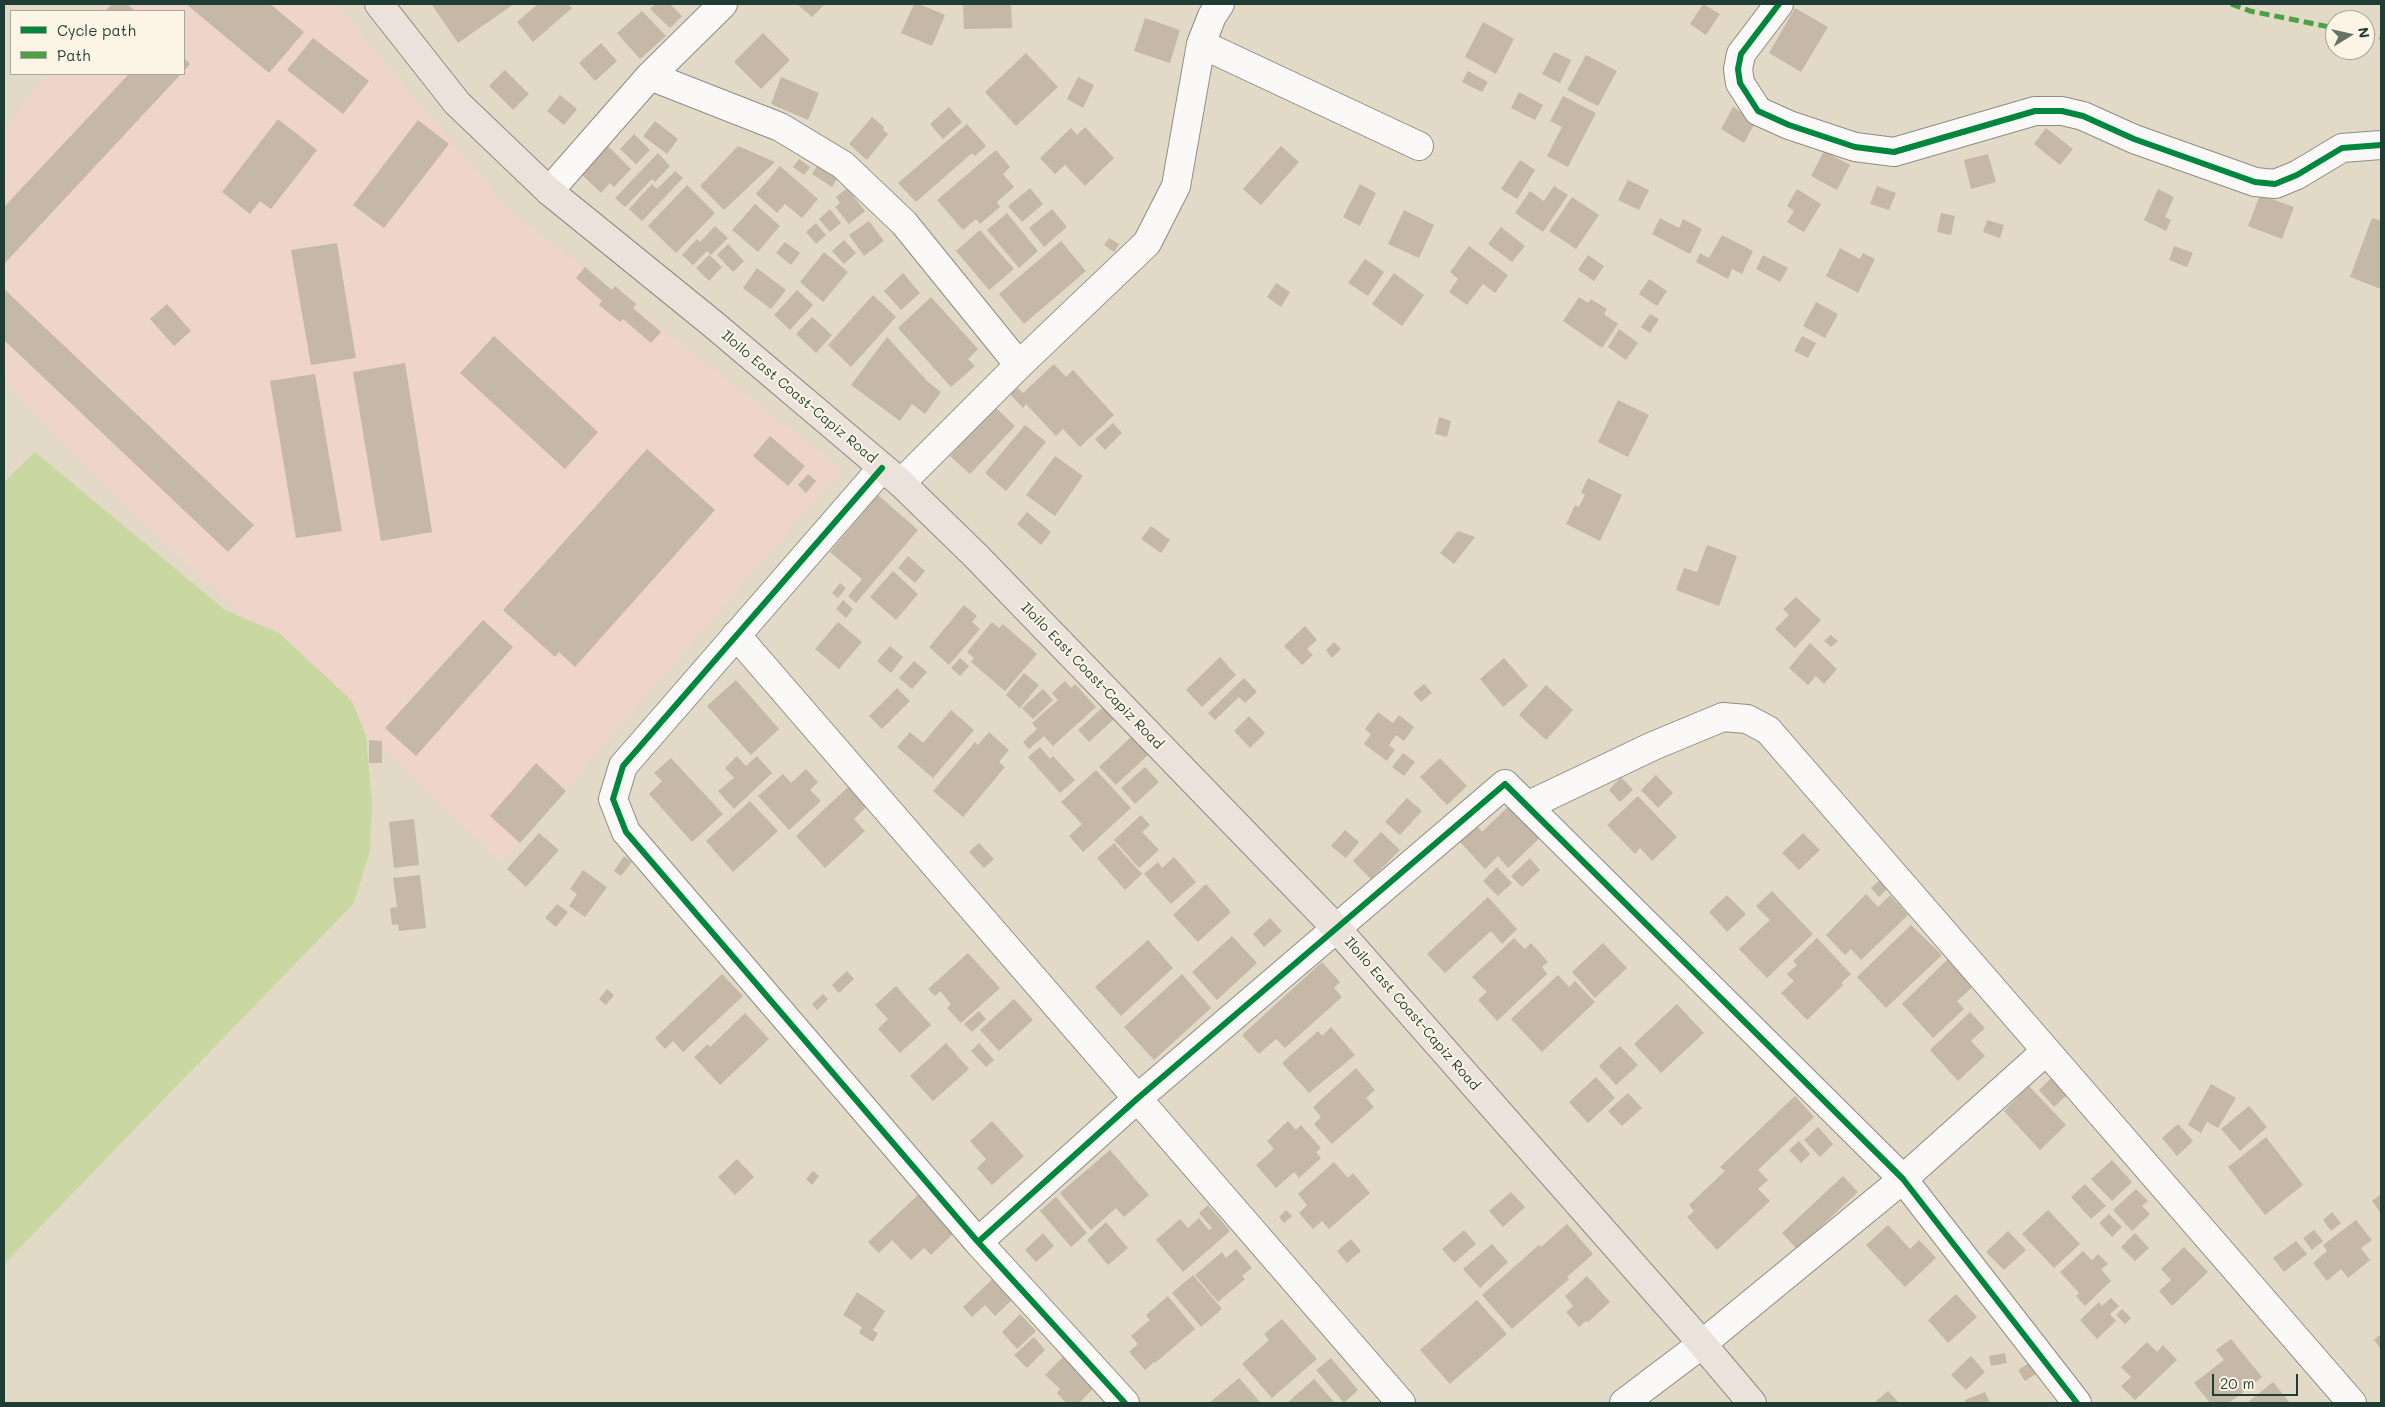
<!DOCTYPE html>
<style>
body{margin:0}
#map{position:relative;width:2385px;height:1407px;overflow:hidden;background:#e2d9c7;font-family:Mali,sans-serif}
canvas{display:block}
.frame{position:absolute;inset:0;border:5px solid #1f3d34;pointer-events:none}
.legend{position:absolute;left:10px;top:10px;width:175px;height:65px;box-sizing:border-box;background:#fcf5e5;border:1px solid #a4ab9e;margin:0;padding:6px 9px;list-style:none;font-size:15px;color:#1f3d34}
.legend li{display:flex;align-items:center;gap:10px;height:25px}
.legend b{width:25px;border:1px solid #a4ab9e}
.north{position:absolute;left:2325px;top:10px;width:50px;height:50px;box-sizing:border-box;background:#fcf5e5;border:1px solid #a4ab9e;border-radius:50%;rotate:81deg;font-size:14px;font-weight:700;line-height:20px;text-align:center;color:#1f3d34}
.north::after{content:'';display:block;margin:auto;width:18px;height:22px;background:#637467;clip-path:polygon(50% 0,100% 100%,50% 72%,0 100%)}
.scale{position:absolute;left:2212px;top:1374px;width:86px;height:22px;box-sizing:border-box;border:2px solid #1f3d34;border-top:0;padding-left:6px;font-size:15px;line-height:18px;white-space:nowrap;color:#1f3d34;-webkit-text-stroke:4px #fcf5e5;paint-order:stroke}
</style>
<div id="map">
<canvas width="2385" height="1407"></canvas>
<div class="frame"></div>
<ul class="legend">
<li><b style="height:6px;background:#00873e"></b>Cycle path</li>
<li><b style="height:6px;background:#4da043"></b>Path</li>
</ul>
<div class="north">N</div>
<div class="scale">20 m</div>
</div>
<script>
const ctx = document.querySelector('canvas').getContext('2d');
ctx.lineJoin = 'round';
function paint(path, color) { ctx.fillStyle = color; ctx.fill(path, 'evenodd'); }
const toPath = rows => new Path2D(rows.map(r => 'M' + r).join(''));
function trace(path, color, width, dash) { ctx.strokeStyle = color; ctx.lineWidth = width; ctx.lineCap = dash ? 'butt' : 'round'; ctx.setLineDash(dash || []); ctx.stroke(path); }
function label(font, color, halo, rows, align = 'center') {
  ctx.font = font + ' Mali,sans-serif'; ctx.lineWidth = 4; ctx.setLineDash([]); ctx.textBaseline = 'middle'; ctx.strokeStyle = halo; ctx.fillStyle = color; for (const [text, x, y, turn = 0] of rows) {
    ctx.save(); ctx.translate(x, y); ctx.rotate((+turn || 0) * Math.PI / 180); ctx.textAlign = isNaN(turn) ? turn : align; if (halo) ctx.strokeText(text, 0, 0); ctx.fillText(text, 0, 0); ctx.restore();
  }
}
paint(toPath([
 [101,4,335,4,510,211,842,469,502,862,90,472,4,379,4,129,47,74,184,74,184,11,95,11]
]), '#eed4c9');
paint(toPath([
 [35,452,225,610,279,633,352,701,366,736,372,804,370,850,354,903,4,1264,4,482]
]), '#c8d8a0');
paint(toPath([
 [112,4,127,4,135,11,105,11],
 [186,4,270,4,304,32,269,73],
 [434,4,514,4,458,43,432,5],
 [538,4,568,4,572,8,533,42,517,22],
 [655,4,670,4,682,16,670,28,650,9],
 [797,4,825,4,812,17],
 [914,4,919,4,945,15,932,46,901,33],
 [963,4,1011,4,1012,28,964,29],
 [1703,4,1720,14,1706,35,1690,24],
 [1795,8,1828,27,1801,72,1769,53],
 [642,11,666,36,640,59,617,33],
 [1145,18,1180,30,1170,63,1134,51],
 [1483,22,1514,39,1496,74,1465,57],
 [763,33,790,60,761,89,734,62],
 [313,38,369,81,343,114,287,70],
 [601,43,617,61,595,81,579,63],
 [1554,52,1571,60,1560,83,1542,74],
 [1026,53,1058,87,1016,126,985,92],
 [1586,55,1617,71,1598,106,1567,90],
 [184,58,190,64,184,71],
 [505,70,529,94,513,110,489,86],
 [1468,71,1488,82,1482,92,1462,82],
 [129,74,181,74,4,264,4,207],
 [781,77,819,93,808,120,771,104],
 [1078,77,1094,85,1083,108,1067,99],
 [1519,92,1543,105,1535,120,1511,108],
 [560,95,577,109,564,125,547,111],
 [1563,96,1596,113,1568,167,1547,156,1562,127,1550,121],
 [949,107,962,122,943,139,930,124],
 [1733,107,1756,121,1744,143,1721,129],
 [872,117,884,127,883,130,888,134,867,160,849,144],
 [278,119,317,150,271,209,260,201,250,214,222,192],
 [418,120,449,144,384,228,353,205],
 [655,121,678,139,667,154,643,136],
 [967,124,986,146,975,156,972,153,916,202,898,183],
 [1085,127,1114,158,1085,186,1065,165,1055,174,1040,158,1071,128,1077,135],
 [2046,128,2073,149,2060,165,2034,144],
 [634,134,650,150,636,164,620,149],
 [608,146,631,169,614,187,610,183,601,193,576,169,591,153,596,159],
 [738,146,775,162,724,210,700,186],
 [1281,146,1299,162,1261,205,1243,189],
 [996,150,1010,167,1003,174,1014,187,997,202,1000,207,980,224,976,219,963,230,937,200],
 [1824,151,1850,165,1837,190,1811,176],
 [658,153,670,166,655,182,652,179,625,207,615,198],
 [1988,154,1996,182,1971,189,1964,160],
 [799,159,810,167,804,175,793,167],
 [1520,160,1535,170,1517,199,1501,189],
 [820,161,840,174,832,187,812,174],
 [780,166,818,199,802,218,785,204,777,213,756,194],
 [675,171,683,178,642,221,629,209,652,184,657,189],
 [1628,180,1649,190,1639,210,1618,200],
 [1360,184,1376,193,1360,226,1343,217],
 [687,185,715,213,676,253,648,226],
 [1554,186,1568,195,1543,232,1515,213,1530,191,1544,201],
 [1877,186,1896,193,1889,210,1870,204],
 [847,188,865,211,849,224,835,207,840,203,836,197],
 [1030,188,1043,204,1022,222,1008,206],
 [1797,189,1821,204,1804,232,1787,222,1794,211,1787,206],
 [2158,189,2174,197,2165,217,2171,220,2166,231,2144,220],
 [2260,195,2294,207,2282,239,2248,226],
 [1572,197,1599,215,1576,249,1549,231],
 [755,204,780,226,758,252,732,230],
 [830,209,841,223,830,232,819,219],
 [1052,209,1067,227,1044,247,1029,228],
 [1404,210,1434,225,1419,258,1388,244],
 [1007,213,1038,251,1019,268,987,230],
 [1941,213,1955,216,1951,235,1937,232],
 [1660,218,1679,228,1683,219,1702,229,1690,254,1652,234],
 [2372,218,2381,221,2381,289,2350,277],
 [1987,220,2004,225,2000,238,1983,232],
 [869,221,884,241,864,256,849,235],
 [816,223,826,235,816,244,806,232],
 [715,226,728,238,711,255,707,251,693,265,682,255,697,239,700,242],
 [1501,227,1525,246,1512,262,1488,244],
 [980,230,1014,269,989,290,956,251],
 [1722,235,1753,251,1742,274,1732,269,1728,279,1696,262,1700,253,1709,258],
 [1109,238,1119,244,1114,252,1104,245],
 [844,240,856,253,844,264,832,251],
 [1061,241,1086,271,1024,324,999,294],
 [785,242,800,253,791,265,776,253],
 [337,243,356,358,311,365,291,250],
 [728,244,744,261,733,272,717,255],
 [1469,246,1508,275,1495,293,1483,284,1467,305,1449,292,1458,279,1450,272],
 [2174,246,2193,253,2187,267,2169,260],
 [1840,248,1860,259,1863,253,1875,259,1858,293,1826,276],
 [824,252,848,272,823,302,800,282],
 [709,255,722,267,709,281,696,268],
 [1588,255,1604,266,1594,281,1578,270],
 [1763,255,1788,268,1780,282,1756,269],
 [1365,259,1384,272,1368,296,1348,283],
 [585,267,612,290,615,286,636,304,633,308,661,332,651,343,623,319,620,322,599,305,602,301,576,278],
 [757,268,786,290,771,309,743,288],
 [903,273,920,293,901,310,884,291],
 [1394,273,1424,295,1402,326,1372,304],
 [1649,279,1667,291,1657,306,1639,294],
 [1276,283,1290,292,1281,307,1267,297],
 [4,289,254,525,228,552,4,340],
 [797,290,813,305,790,330,774,315],
 [873,295,896,317,851,367,828,345],
 [931,297,978,349,968,359,975,366,951,387,898,328],
 [1579,297,1588,303,1591,299,1607,309,1604,314,1618,324,1602,348,1563,321],
 [1816,302,1838,314,1825,338,1803,326],
 [167,304,191,331,174,346,150,319],
 [1650,314,1659,319,1650,333,1641,327],
 [812,317,832,335,816,353,796,334],
 [1619,329,1638,343,1626,360,1608,347],
 [494,336,598,432,565,469,460,373],
 [1802,336,1816,343,1808,358,1794,351],
 [887,337,928,382,941,392,925,414,912,404,900,421,851,385],
 [405,363,432,532,381,541,353,372],
 [1054,364,1066,377,1073,370,1114,415,1080,447,1063,429,1056,436,1026,404,1023,408,1010,394,1018,388,1023,393],
 [315,374,342,531,296,538,270,381],
 [1618,400,1649,415,1628,457,1598,442],
 [995,407,1015,426,970,474,950,456],
 [1439,417,1451,421,1447,437,1435,434],
 [1113,423,1122,433,1105,450,1095,439],
 [1025,425,1046,442,1006,491,985,473],
 [770,436,805,466,788,486,753,456],
 [647,449,715,510,575,667,559,652,555,657,503,610],
 [1055,456,1083,476,1055,516,1026,495],
 [808,474,816,481,806,493,798,485],
 [1588,478,1622,495,1600,541,1566,524,1575,505,1579,507,1585,495,1581,492],
 [878,495,918,530,856,603,848,596,862,579,830,552],
 [1027,512,1051,532,1041,545,1017,524],
 [1151,526,1170,540,1161,553,1141,539],
 [1458,531,1475,537,1454,564,1440,553],
 [1707,545,1737,556,1719,606,1676,590,1684,568,1697,572],
 [908,556,925,571,915,583,898,568],
 [893,571,918,594,896,620,870,597],
 [840,583,846,588,838,598,832,593],
 [1796,597,1821,620,1795,648,1775,629,1789,615,1783,609],
 [843,600,853,609,846,618,836,609],
 [964,605,977,616,972,622,980,629,949,665,929,647],
 [483,620,513,647,416,756,385,728],
 [838,622,862,642,839,669,815,649],
 [992,622,999,628,1003,624,1037,654,1005,691,971,662,974,658,967,652],
 [1305,626,1317,640,1307,649,1313,655,1302,665,1284,646],
 [1831,635,1838,641,1831,647,1824,641],
 [1334,642,1341,649,1332,658,1326,650],
 [1810,643,1837,669,1824,684,1816,676,1808,685,1789,668],
 [890,646,903,657,891,673,877,661],
 [1220,657,1236,675,1202,707,1186,690],
 [960,658,969,666,960,676,951,668],
 [1504,658,1528,686,1503,707,1480,679],
 [914,661,927,672,912,689,899,678],
 [1024,673,1039,685,1020,708,1006,695],
 [1244,678,1257,692,1245,703,1239,697,1215,720,1208,713],
 [736,680,779,729,751,755,707,706],
 [1065,681,1071,688,1075,684,1096,707,1053,746,1044,736,1029,749,1023,742,1037,729,1032,723,1058,700,1052,693],
 [1424,684,1432,693,1421,702,1413,693],
 [1546,685,1573,710,1546,740,1519,715],
 [897,688,910,701,882,729,869,716],
 [1043,689,1053,700,1033,719,1022,708],
 [1103,707,1114,719,1089,742,1078,730],
 [951,710,974,730,933,778,897,747,910,732,923,743],
 [1378,712,1393,723,1399,715,1414,727,1404,741,1396,735,1389,745,1395,750,1387,761,1364,744,1371,734,1365,729],
 [1249,716,1265,733,1250,748,1234,731],
 [989,732,1009,750,999,762,1005,767,963,817,933,791,975,742,978,745],
 [1132,736,1149,754,1116,785,1099,767],
 [369,740,382,741,382,763,369,763],
 [1040,747,1050,759,1053,756,1075,780,1060,793,1028,757],
 [1403,753,1415,762,1404,776,1392,767],
 [737,756,746,766,757,756,772,773,734,809,718,791,734,778,725,768],
 [671,758,723,814,692,842,649,794,662,781,654,773],
 [1440,758,1467,786,1447,805,1420,777],
 [536,763,566,791,520,843,490,816],
 [1145,767,1159,782,1135,804,1121,788],
 [806,769,818,782,810,790,821,801,789,830,758,796,783,774,791,783],
 [1096,770,1131,808,1083,852,1069,836,1082,824,1061,802],
 [1656,775,1673,793,1658,808,1641,790],
 [1621,777,1633,790,1620,802,1609,790],
 [849,786,867,806,854,819,865,831,825,868,796,836],
 [1638,796,1677,837,1652,861,1640,848,1635,854,1607,825],
 [1407,798,1422,811,1400,835,1385,822],
 [1516,799,1546,832,1508,868,1498,856,1485,869,1460,842,1477,826,1482,832],
 [750,801,778,831,733,872,706,841],
 [1141,815,1150,825,1142,832,1159,850,1139,868,1114,840],
 [414,819,419,865,394,868,389,822],
 [1345,830,1359,842,1346,858,1331,846],
 [1381,832,1400,850,1371,879,1353,861],
 [539,833,559,850,526,887,507,869],
 [1803,833,1820,850,1799,870,1782,853],
 [979,843,994,859,984,868,969,852],
 [1114,843,1142,874,1125,890,1097,858],
 [624,856,632,862,621,876,614,871],
 [1174,857,1196,882,1171,904,1144,874,1158,862,1162,868],
 [1530,858,1540,870,1522,887,1511,876],
 [1497,867,1512,883,1498,896,1483,881],
 [583,870,607,887,585,917,569,906,577,894,570,889],
 [420,875,426,928,399,931,398,924,392,925,390,908,397,907,393,878],
 [1882,878,1890,886,1879,897,1871,888],
 [1206,884,1231,912,1198,942,1173,915],
 [1772,891,1813,934,1767,978,1739,949,1770,920,1756,906],
 [1866,894,1878,907,1890,895,1908,915,1861,960,1851,949,1845,955,1826,935],
 [1727,895,1746,914,1727,932,1709,912],
 [1488,897,1517,929,1502,944,1491,931,1445,973,1427,954],
 [557,904,568,912,556,927,545,918],
 [1270,918,1282,931,1264,947,1253,934],
 [1911,925,1942,955,1886,1008,1857,977],
 [1232,936,1257,963,1217,1000,1192,972],
 [1514,938,1525,949,1531,943,1548,962,1542,967,1547,974,1497,1021,1478,1000,1487,992,1472,977],
 [1817,938,1851,974,1841,983,1843,985,1807,1020,1781,993,1794,981,1787,974,1797,965,1793,961],
 [1148,940,1173,968,1121,1016,1095,987],
 [1603,943,1627,968,1595,998,1572,972],
 [968,953,1000,988,961,1023,947,1008,951,1004,940,991,935,996,928,989],
 [1951,956,1977,983,1957,1001,1964,1009,1933,1038,1902,1004],
 [1322,962,1340,982,1334,988,1342,997,1285,1048,1276,1039,1259,1054,1242,1035],
 [847,971,854,979,839,993,832,985],
 [722,974,743,996,683,1052,673,1041,665,1049,655,1038],
 [1182,974,1211,1008,1154,1060,1124,1027],
 [1558,975,1569,987,1575,981,1595,1002,1542,1052,1511,1019],
 [896,986,931,1025,900,1053,878,1029,888,1019,875,1005],
 [607,989,614,995,606,1005,599,999],
 [823,994,828,999,817,1010,812,1004],
 [1014,999,1033,1020,999,1051,980,1030],
 [1677,1004,1704,1033,1661,1073,1634,1044],
 [979,1011,986,1019,972,1032,964,1024],
 [1970,1012,1985,1028,1971,1041,1985,1056,1958,1081,1930,1050],
 [745,1013,769,1039,720,1085,694,1057,708,1044,710,1047],
 [1331,1027,1355,1055,1309,1093,1282,1063,1318,1031,1322,1036],
 [946,1043,969,1069,933,1101,910,1076],
 [979,1043,994,1060,986,1067,971,1051],
 [1620,1046,1638,1065,1616,1085,1599,1066],
 [1356,1068,1375,1090,1366,1098,1374,1107,1332,1144,1314,1124,1321,1117,1313,1107],
 [1596,1077,1615,1098,1588,1123,1569,1102],
 [2052,1077,2068,1094,2054,1107,2039,1090],
 [2211,1084,2236,1098,2218,1128,2207,1122,2201,1133,2188,1125],
 [2029,1086,2066,1125,2040,1150,2004,1111],
 [1628,1093,1642,1108,1622,1126,1608,1111],
 [1795,1096,1814,1117,1758,1170,1768,1180,1758,1189,1770,1201,1717,1250,1687,1217,1694,1211,1689,1205,1725,1171,1720,1167],
 [2249,1106,2267,1127,2240,1151,2221,1129],
 [992,1121,1024,1156,992,1185,977,1168,986,1159,970,1141],
 [1288,1121,1296,1130,1301,1125,1321,1148,1316,1152,1321,1158,1299,1178,1294,1172,1276,1188,1256,1165,1274,1149,1267,1141],
 [2178,1124,2193,1141,2177,1156,2162,1138],
 [1818,1127,1833,1144,1820,1157,1804,1140],
 [2266,1137,2303,1185,2265,1215,2228,1167],
 [1799,1141,1810,1154,1801,1163,1789,1150],
 [1110,1150,1149,1195,1124,1217,1116,1208,1091,1230,1060,1193],
 [737,1159,754,1177,735,1195,718,1177],
 [2112,1160,2132,1182,2112,1201,2091,1179],
 [1334,1162,1348,1178,1353,1173,1370,1193,1329,1229,1322,1221,1313,1229,1299,1213,1307,1205,1298,1194],
 [813,1171,819,1176,812,1185,806,1179],
 [1843,1176,1858,1192,1797,1249,1782,1233],
 [2085,1184,2106,1206,2091,1219,2071,1197],
 [2136,1189,2148,1201,2142,1206,2150,1214,2132,1231,2113,1210],
 [1511,1192,1525,1207,1503,1227,1489,1211],
 [920,1193,956,1231,931,1255,924,1248,911,1260,892,1240,879,1253,868,1242],
 [2381,1194,2381,1213,2372,1201],
 [1056,1197,1087,1233,1071,1247,1040,1211],
 [1208,1205,1230,1231,1183,1272,1156,1240,1180,1219,1188,1228,1199,1218,1209,1230,1212,1228,1199,1213],
 [1286,1210,1292,1216,1284,1223,1279,1217],
 [2048,1210,2080,1244,2054,1268,2022,1234],
 [2332,1212,2341,1223,2331,1231,2323,1220],
 [2109,1214,2122,1227,2112,1237,2099,1223],
 [2356,1220,2372,1240,2361,1248,2370,1260,2348,1278,2341,1269,2327,1281,2313,1263,2327,1251,2323,1245],
 [1106,1222,1128,1248,1108,1265,1087,1240],
 [1567,1224,1593,1254,1567,1277,1569,1279,1512,1329,1482,1295,1539,1245,1541,1247],
 [1888,1225,1910,1249,1919,1240,1936,1258,1905,1287,1866,1245],
 [1464,1230,1476,1244,1454,1263,1442,1249],
 [2314,1230,2323,1241,2312,1250,2303,1238],
 [2008,1231,2026,1250,2004,1270,1986,1252],
 [1043,1233,1054,1246,1036,1262,1025,1250],
 [2135,1233,2149,1248,2135,1261,2121,1247],
 [1351,1239,1361,1251,1347,1263,1337,1251],
 [2296,1241,2307,1254,2284,1272,2273,1258],
 [1492,1244,1508,1262,1480,1288,1463,1269],
 [2184,1247,2208,1272,2172,1306,2159,1291,2171,1280,2161,1269],
 [1236,1249,1252,1268,1242,1276,1245,1279,1218,1302,1195,1275,1222,1252,1226,1258],
 [2083,1251,2092,1260,2098,1254,2108,1264,2101,1269,2111,1281,2085,1306,2076,1296,2079,1293,2060,1272],
 [997,1275,1016,1296,995,1316,985,1305,972,1317,963,1307],
 [1193,1275,1222,1309,1201,1327,1172,1293],
 [1587,1276,1610,1302,1588,1322,1586,1321,1579,1327,1566,1312,1573,1306,1565,1296],
 [857,1292,885,1311,873,1330,878,1333,873,1342,859,1333,862,1327,843,1315],
 [1956,1294,1977,1317,1948,1343,1928,1320],
 [1168,1296,1195,1329,1155,1363,1154,1362,1145,1370,1129,1352,1138,1344,1131,1336,1150,1320,1146,1315],
 [2111,1298,2119,1306,2110,1314,2116,1321,2097,1339,2080,1320,2099,1302,2102,1306],
 [1477,1300,1507,1334,1450,1384,1420,1350],
 [2122,1309,2131,1318,2125,1324,2116,1315],
 [1020,1314,1036,1331,1017,1349,1002,1332],
 [1282,1319,1317,1359,1272,1398,1242,1364,1269,1340,1264,1334],
 [2381,1334,2381,1349,2374,1340],
 [1034,1337,1045,1350,1027,1368,1014,1355],
 [2231,1339,2262,1377,2229,1403,2210,1403,2194,1383,2224,1360,2216,1350],
 [2147,1342,2157,1352,2163,1345,2177,1360,2135,1400,2121,1386,2131,1377,2121,1367],
 [1067,1353,1098,1384,1079,1403,1066,1403,1057,1393,1060,1389,1045,1375],
 [2005,1353,2007,1363,1991,1366,1989,1356],
 [1971,1356,1985,1372,1966,1390,1951,1375],
 [1331,1358,1358,1390,1344,1403,1316,1370],
 [2029,1363,2036,1374,2025,1381,2018,1370],
 [1239,1378,1261,1403,1209,1403],
 [1314,1379,1335,1403,1287,1403],
 [2273,1382,2290,1403,2247,1403],
 [1888,1391,1899,1403,1874,1403],
 [1985,1392,1990,1403,1966,1403,1965,1400]
]), '#c5b8a7');
const minor = toPath([
 [1779,4,1741,54,1738,69,1740,83,1758,111,1789,125,1855,147,1894,152,2035,111,2062,111,2083,116,2134,139,2255,182,2275,184,2297,175,2342,148,2381,145],
 [1201,44,1419,146],
 [650,76,780,127,843,165,904,223,1019,365],
 [549,191,650,76,723,4],
 [882,468,623,766,613,799,626,832,978,1242,1125,1403],
 [901,483,1019,365,1147,243,1176,186,1201,44,1212,16,1220,4],
 [736,635,1401,1403],
 [1527,806,1653,746,1723,717,1747,719,1768,730,2352,1403],
 [978,1242,1138,1098,1505,784,1903,1179,2077,1403],
 [1624,1403,1702,1344,1903,1179,2046,1051]
]);
const major = toPath([
 [379,4,457,103,549,191,713,324,901,483,976,556,1337,929,1691,1331,1752,1403]
]);
trace(minor, '#8c8d82', 30);
trace(major, '#8c8d82', 30);
trace(minor, '#fbf9f7', 28);
trace(major, '#ebe3db', 28);
trace(toPath([
 [2231,4,2250,11,2335,28],
 [2365,34,2381,37]
]), '#4da043', 5, [10, 5]);
trace(toPath([
 [1779,4,1741,54,1738,69,1740,83,1758,111,1789,125,1855,147,1894,152,2035,111,2062,111,2083,116,2134,139,2255,182,2275,184,2297,175,2342,148,2381,145],
 [882,468,623,766,613,799,626,832,978,1242,1125,1403],
 [978,1242,1138,1098,1505,784,1903,1179,2077,1403]
]), '#00873e', 6);
label('14px', '#1f3d34', '#fcf5e5', [
 ["Iloilo East Coast-Capiz Road",799,397,40],
 ["Iloilo East Coast-Capiz Road",1092,676,46],
 ["Iloilo East Coast-Capiz Road",1412,1014,49]
]);
</script>
